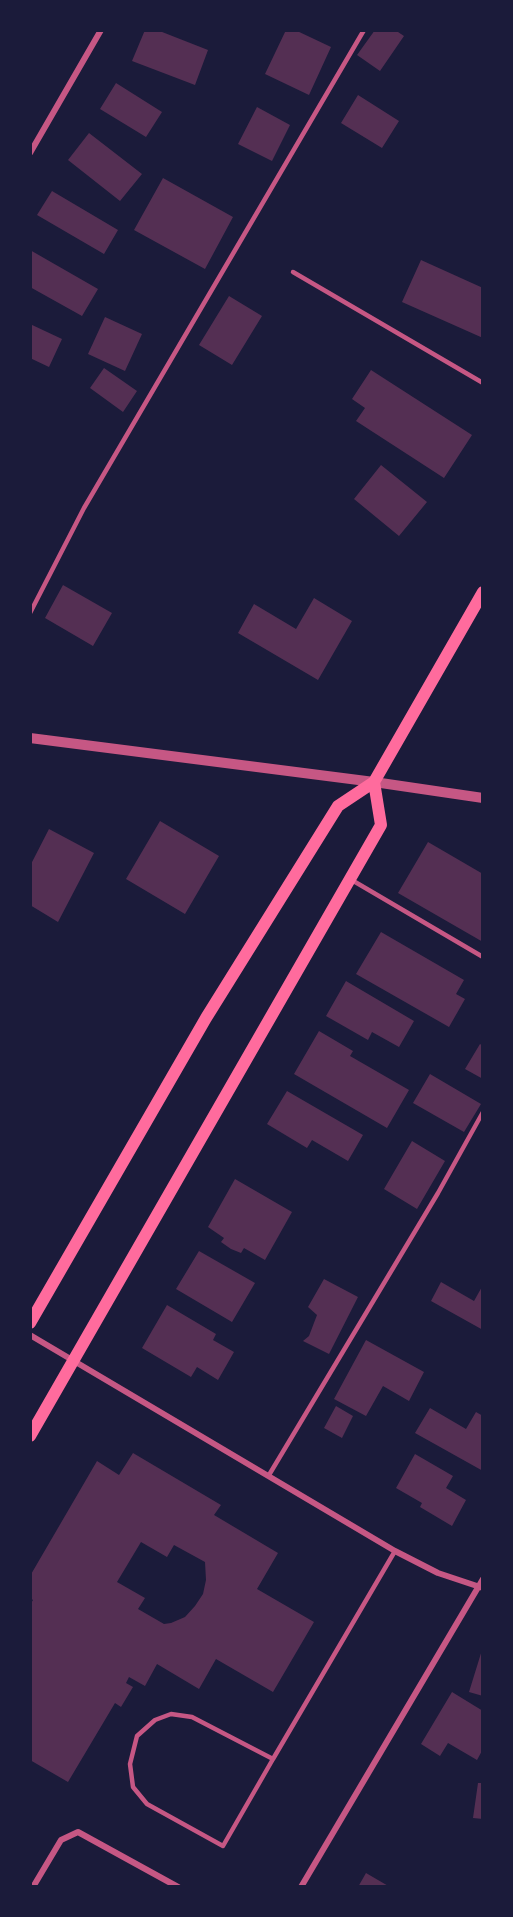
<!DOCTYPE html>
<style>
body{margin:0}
#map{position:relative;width:513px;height:1917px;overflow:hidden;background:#1b1b3a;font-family:"Varela Round",sans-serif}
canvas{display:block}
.frame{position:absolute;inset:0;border:32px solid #1b1b3a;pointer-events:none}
</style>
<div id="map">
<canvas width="513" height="1917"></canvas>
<div class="frame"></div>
</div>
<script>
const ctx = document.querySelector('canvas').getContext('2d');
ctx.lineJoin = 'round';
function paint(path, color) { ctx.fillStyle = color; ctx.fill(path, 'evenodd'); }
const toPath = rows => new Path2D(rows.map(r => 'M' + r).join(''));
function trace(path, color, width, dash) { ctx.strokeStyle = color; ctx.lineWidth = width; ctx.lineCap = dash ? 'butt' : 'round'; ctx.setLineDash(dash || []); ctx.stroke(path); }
paint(toPath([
 [145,30,157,30,208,50,195,85,132,61],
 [286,30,295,30,331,47,309,95,265,74],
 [375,30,395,30,404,36,380,71,357,55],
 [116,83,162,112,146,137,100,109],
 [358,95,399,121,382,148,341,123],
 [257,107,290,125,272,161,238,144],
 [89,133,142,174,120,201,68,160],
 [163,178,233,217,205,269,134,230],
 [52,191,118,230,104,254,37,215],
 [30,250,98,289,82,316,30,287],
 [421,260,483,288,483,338,402,302],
 [229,296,262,316,232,365,199,345],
 [105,317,142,334,125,371,88,354],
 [30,324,62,339,49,367,30,358],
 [104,368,137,391,123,412,90,388],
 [371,370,472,435,444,478,356,421,365,408,352,399],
 [381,465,427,502,399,536,354,499],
 [63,585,112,613,93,646,45,618],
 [314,598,352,621,318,680,238,633,254,604,296,629],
 [160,821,219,856,185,914,126,879],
 [49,829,94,853,58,922,30,905,30,866],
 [428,842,483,874,483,942,398,893],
 [381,932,464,980,456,994,465,999,449,1027,356,974],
 [346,981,414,1021,399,1047,372,1032,368,1040,326,1016],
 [319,1031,353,1051,350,1056,409,1090,387,1128,294,1074],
 [480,1044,483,1046,483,1079,465,1069],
 [430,1074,481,1104,464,1132,413,1103],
 [287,1091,363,1135,348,1161,312,1140,307,1148,267,1124],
 [412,1141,445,1161,417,1209,384,1189],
 [235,1179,292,1212,265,1260,244,1248,241,1253,231,1249,221,1242,224,1238,208,1227],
 [199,1251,255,1283,232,1322,176,1289],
 [324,1279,358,1297,329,1354,303,1341,309,1336,317,1315,308,1307],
 [441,1282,474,1301,483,1285,483,1330,431,1301],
 [167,1305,216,1334,213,1340,234,1352,218,1380,197,1367,191,1377,142,1348],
 [366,1340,424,1372,409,1401,383,1386,366,1416,334,1399],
 [336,1406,353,1416,342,1438,324,1428],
 [430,1408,466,1429,476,1412,483,1416,483,1471,415,1433],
 [133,1453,221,1505,214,1515,278,1553,257,1589,314,1622,273,1692,216,1659,199,1689,157,1664,145,1686,129,1677,126,1683,133,1687,121,1707,115,1703,68,1782,30,1760,30,1605,33,1600,30,1598,30,1576,97,1461,119,1475],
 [141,1542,167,1557,174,1545,205,1562,206,1580,203,1594,195,1606,185,1617,171,1623,164,1624,138,1609,145,1598,117,1582],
 [415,1454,453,1476,446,1488,466,1500,452,1526,420,1507,422,1503,396,1488],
 [482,1650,483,1650,483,1696,469,1692],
 [452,1692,483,1711,483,1749,477,1760,448,1743,440,1756,421,1744],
 [478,1783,483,1783,483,1819,473,1818],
 [366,1873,390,1887,358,1887]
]), '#542f53');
trace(toPath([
 [293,272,483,383],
 [30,613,84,508,364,30],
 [350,879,483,957],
 [269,1475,438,1193,483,1112],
 [273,1759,223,1846,147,1804,133,1787,130,1764,137,1736,155,1720,171,1714,192,1717,273,1759,395,1551]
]), '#c65784', 4.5);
trace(toPath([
 [30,153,101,30],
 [30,1335,395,1551,438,1573,483,1588],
 [33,1887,61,1840,78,1832,178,1887],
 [301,1887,483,1579]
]), '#c65784', 6);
trace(toPath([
 [30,738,374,782,483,798]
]), '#c65784', 10);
trace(toPath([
 [30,1323,206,1018,338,806,374,782,483,592],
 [30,1436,381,825,374,782]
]), '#ff6b9d', 12);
</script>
